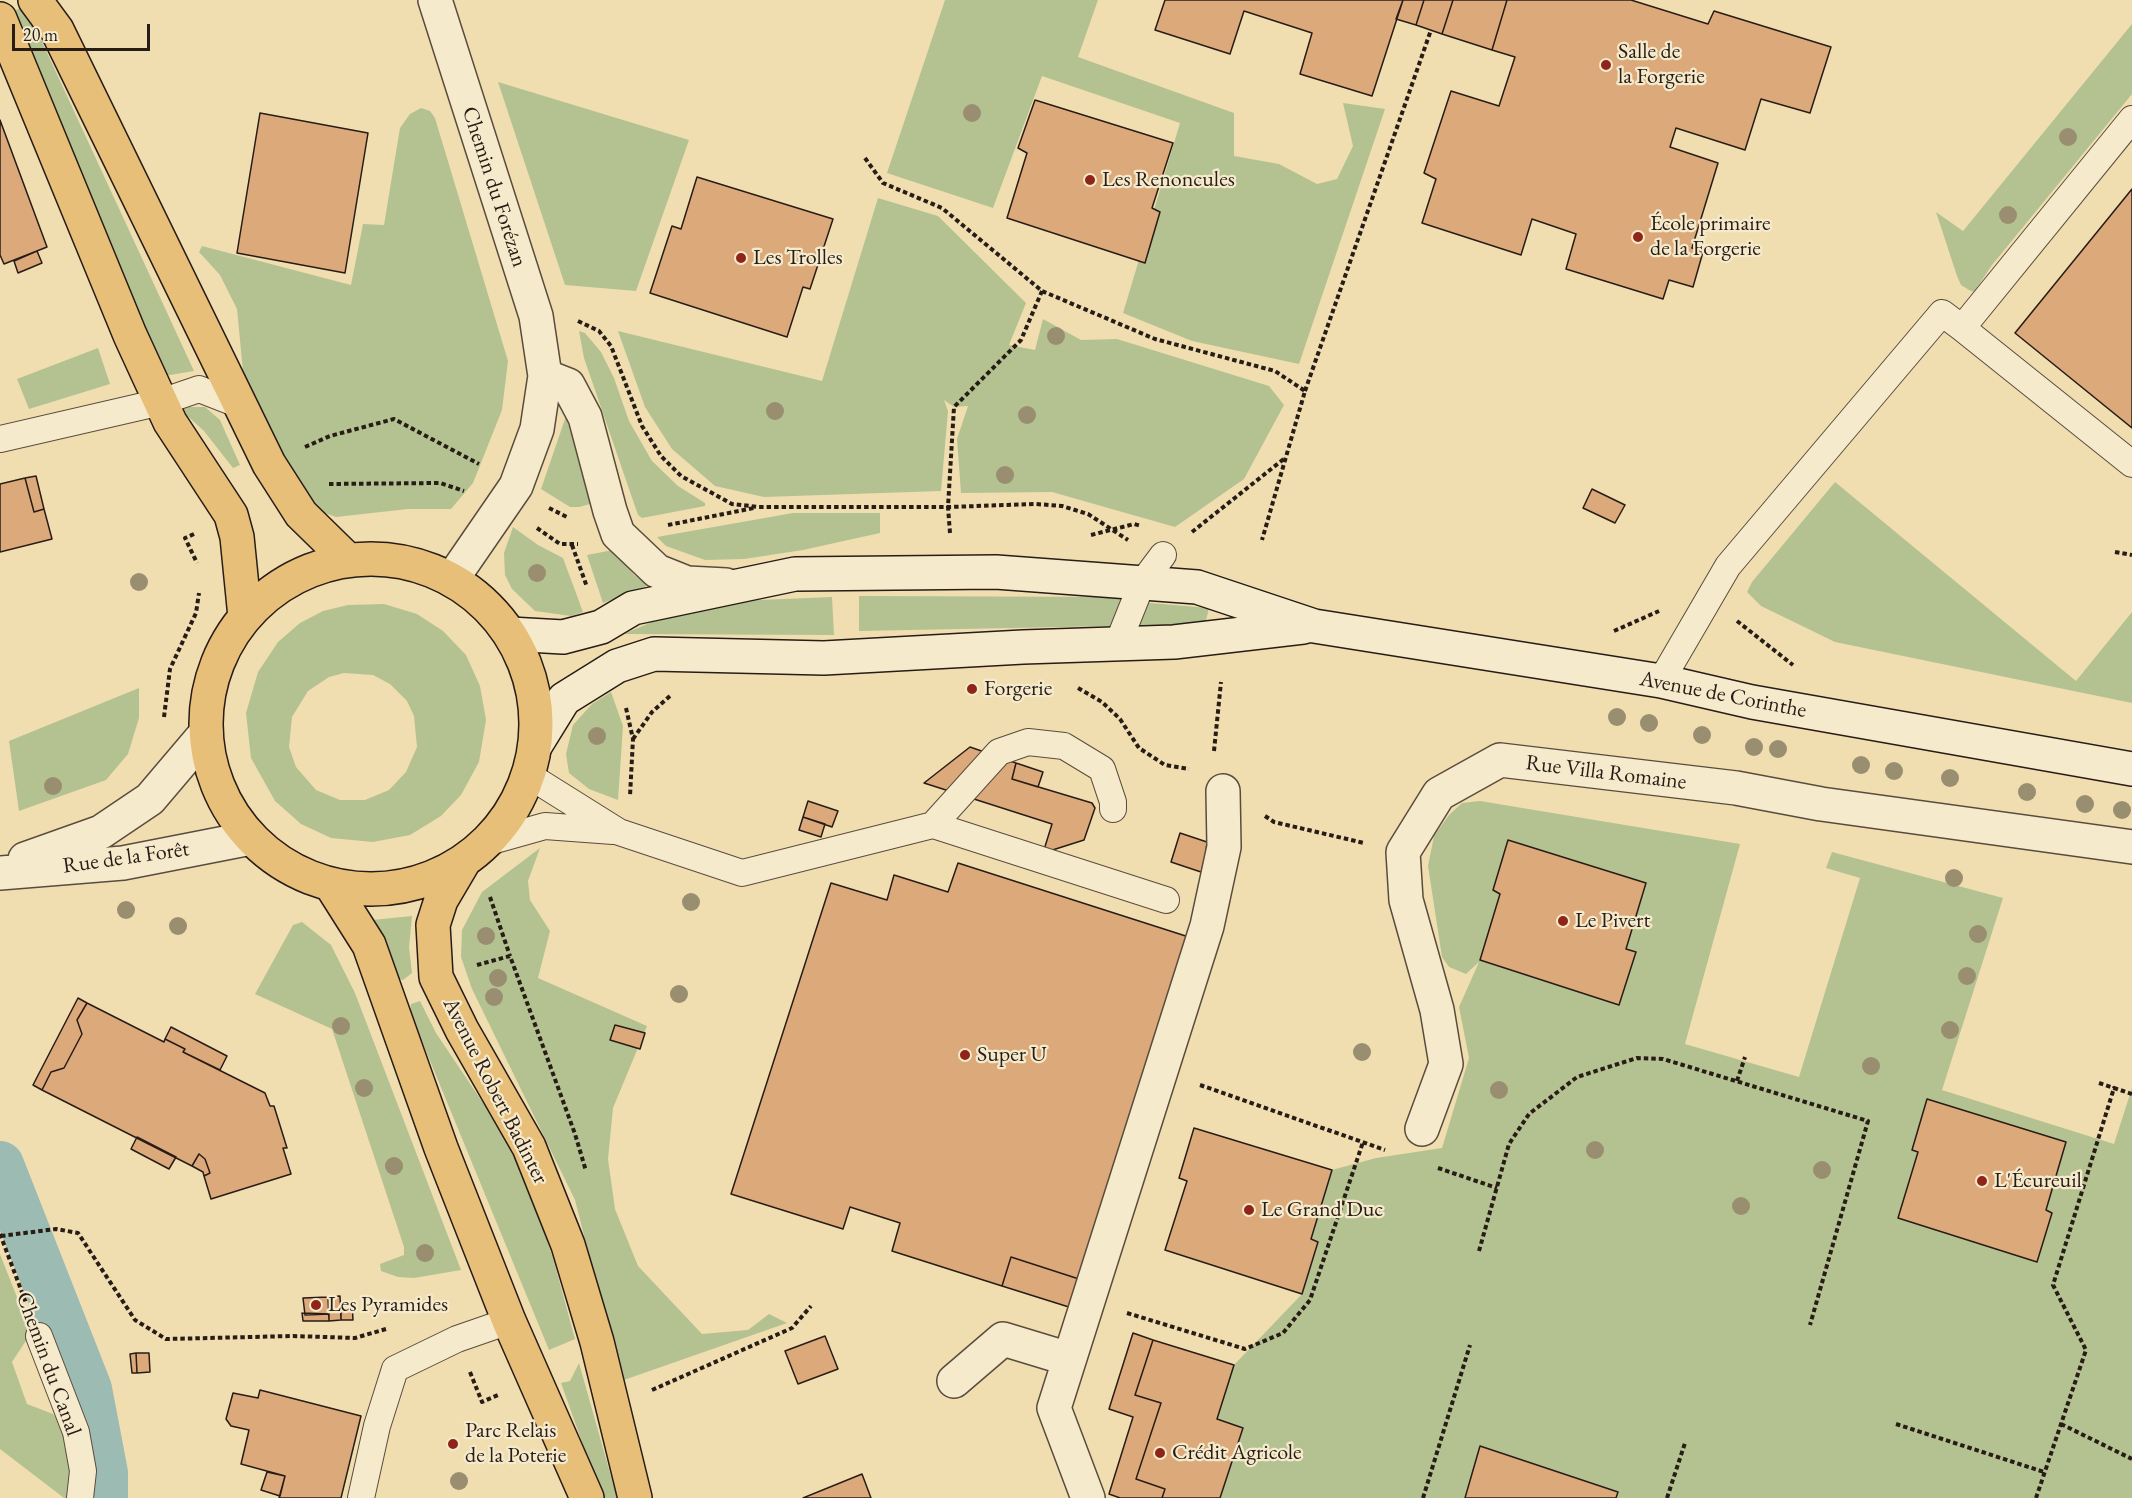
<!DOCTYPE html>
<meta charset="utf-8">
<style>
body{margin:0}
#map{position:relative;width:2132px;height:1498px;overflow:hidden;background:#f0deb1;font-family:"EB Garamond",serif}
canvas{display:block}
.scale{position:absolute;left:12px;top:24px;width:138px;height:27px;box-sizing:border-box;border:3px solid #281c16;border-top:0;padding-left:8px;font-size:18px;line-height:21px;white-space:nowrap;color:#281c16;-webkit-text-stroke:4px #f5eacc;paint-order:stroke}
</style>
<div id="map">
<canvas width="2132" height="1498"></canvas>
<div class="scale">20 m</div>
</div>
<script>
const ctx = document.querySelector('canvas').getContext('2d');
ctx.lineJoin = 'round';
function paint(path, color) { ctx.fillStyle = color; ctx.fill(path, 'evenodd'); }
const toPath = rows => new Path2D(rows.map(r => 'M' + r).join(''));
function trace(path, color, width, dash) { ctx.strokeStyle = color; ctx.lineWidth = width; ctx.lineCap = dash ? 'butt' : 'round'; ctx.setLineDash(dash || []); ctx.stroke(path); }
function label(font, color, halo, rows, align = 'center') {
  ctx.font = font + ' "EB Garamond",serif'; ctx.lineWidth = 4.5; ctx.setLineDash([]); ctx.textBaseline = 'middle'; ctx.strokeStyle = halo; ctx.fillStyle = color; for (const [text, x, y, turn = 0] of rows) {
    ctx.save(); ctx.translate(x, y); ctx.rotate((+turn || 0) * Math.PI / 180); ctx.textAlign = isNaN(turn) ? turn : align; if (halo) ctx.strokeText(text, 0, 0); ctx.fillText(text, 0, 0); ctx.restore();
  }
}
paint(toPath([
 [945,0,1098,0,1078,57,1234,113,1234,156,1279,164,1317,184,1337,179,1353,146,1343,103,1385,109,1299,364,1192,341,1123,313,1180,123,1042,76,993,208,887,173],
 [25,5,194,371,164,376,11,13],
 [2132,24,2132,94,1992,265,1974,292,1969,290,1961,285,1957,276,1936,212,1963,231],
 [498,82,689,140,636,291,565,285],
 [421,108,430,111,435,118,508,361,502,410,473,483,451,509,408,509,336,517,308,507,245,392,237,309,220,275,199,252,202,246,351,285,363,224,384,225,400,128,410,114],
 [878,198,938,216,1026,303,1009,345,1035,350,1043,319,1081,340,1117,339,1269,386,1284,405,1244,479,1175,527,1052,492,961,493,957,439,968,406,954,407,944,400,948,411,941,491,764,497,715,486,672,449,645,407,618,331,822,381],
 [579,331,585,333,601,352,614,378,629,421,652,461,678,486,705,503,705,506,642,518,638,515,584,358],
 [98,348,110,384,29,409,17,379],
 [183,407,205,407,220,420,240,465,233,468,204,431,181,410],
 [566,416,590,504,579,507,570,507,541,489],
 [1835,482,2076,681,2132,612,2132,703,1835,642,1761,606,1747,592,1752,582],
 [793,513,880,513,880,533,803,550,744,559,705,560,666,546,657,537],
 [513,527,538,545,563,558,583,612,571,616,535,611,512,589,505,575,504,553],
 [613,550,634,575,649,585,603,603,587,555],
 [859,596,1121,597,1113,626,859,631],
 [832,597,834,635,624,634,668,615,735,601],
 [1139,602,1209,608,1205,625,1133,626],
 [384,604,417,614,443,631,466,655,480,686,486,720,479,762,461,795,441,816,410,835,373,842,331,838,301,824,275,801,251,758,246,713,258,672,278,642,300,623,323,611,348,605],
 [344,673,373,675,390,684,407,701,414,716,417,747,406,772,389,790,365,800,340,800,316,790,296,767,289,747,292,717,308,691,329,677],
 [139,688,139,718,128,754,106,780,19,811,9,741],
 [611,692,623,726,618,800,589,789,569,773,566,754,573,725,592,704],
 [1480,801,1740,844,1685,1044,1799,1077,1860,878,1826,868,1832,852,2003,898,1942,1090,2114,1144,2132,1088,2132,1498,1220,1498,1243,1429,1217,1419,1234,1365,1302,1294,1318,1243,1311,1239,1332,1170,1376,1158,1442,1148,1469,1058,1459,1007,1479,962,1466,974,1449,967,1442,957,1428,866,1434,836,1449,815,1462,803],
 [540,848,528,881,530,900,550,931,538,978,647,1026,613,1108,608,1159,615,1209,638,1266,702,1334,748,1330,769,1314,787,1323,621,1381,575,1200,472,989,461,957,462,930,482,892],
 [412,916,409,947,412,973,403,980,399,979,372,920],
 [302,922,331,945,355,993,461,1270,414,1278,398,1277,381,1271,380,1264,404,1255,404,1247,332,1029,255,994,293,925],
 [420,1001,436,1033,485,1106,521,1168,553,1258,575,1339,549,1350,410,1012,411,1004],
 [0,1254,31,1333,12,1362,27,1404,53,1414,69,1437,72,1476,69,1498,64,1498,0,1449],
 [579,1363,617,1498,602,1498,561,1383,570,1381]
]), '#b4c291');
trace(toPath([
 [0,1165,88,1389,104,1473,104,1498]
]), '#9cbbb3', 48);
const building = toPath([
 [1165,0,1403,0,1372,96,1300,74,1312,33,1244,11,1230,54,1155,30,1165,0],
 [1403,0,1424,0,1416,25,1396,19,1403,0],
 [1424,0,1453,0,1442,34,1416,25,1424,0],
 [1453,0,1507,0,1492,50,1442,34,1453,0],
 [1507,0,1631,0,1708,24,1714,11,1831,47,1810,113,1761,99,1745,150,1676,128,1670,147,1718,163,1692,248,1703,252,1693,287,1669,280,1663,299,1566,269,1576,234,1532,219,1521,255,1422,223,1436,179,1424,173,1451,91,1499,106,1515,57,1492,50,1507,0],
 [1035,100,1173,143,1152,208,1160,212,1145,263,1007,218,1027,153,1018,148,1035,100],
 [260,113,368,133,345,273,237,253,260,113],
 [0,120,47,247,4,264,0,255,0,120],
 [697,177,833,219,810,289,803,287,787,337,650,293,672,226,681,229,697,177],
 [2132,189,2132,428,2015,333,2132,189],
 [37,251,42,263,18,273,14,261,37,251],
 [36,476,44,509,34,512,25,478,36,476],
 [25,478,34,512,44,509,52,539,0,552,0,484,25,478],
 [1592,489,1625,505,1615,523,1583,508,1592,489],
 [970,747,1016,763,1012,779,1092,803,1095,808,1084,840,1043,853,1052,824,924,783,970,747],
 [1016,763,1043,772,1038,787,1012,779,1016,763],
 [808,801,838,811,832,827,803,817,808,801],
 [803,817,825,824,821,837,799,830,803,817],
 [1180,833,1207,842,1204,873,1171,862,1180,833],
 [1508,840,1646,883,1626,949,1636,952,1619,1005,1480,960,1500,894,1493,890,1508,840],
 [958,863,1192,938,1082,1280,1011,1257,1002,1286,892,1251,900,1223,850,1207,843,1229,731,1194,831,883,887,900,894,875,948,892,958,863],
 [78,998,87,1003,77,1020,82,1034,64,1068,51,1072,42,1090,33,1085,78,998],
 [87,1003,164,1042,165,1039,185,1049,183,1052,265,1093,270,1106,274,1106,287,1148,283,1148,291,1174,211,1199,204,1176,210,1173,205,1159,199,1154,192,1166,42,1090,51,1072,64,1068,82,1034,77,1020,87,1003],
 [615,1025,645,1033,640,1049,610,1040,615,1025],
 [171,1027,227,1056,220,1070,183,1052,185,1049,165,1039,171,1027],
 [1927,1099,2066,1142,2046,1210,2052,1213,2037,1262,1898,1218,1918,1152,1912,1150,1927,1099],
 [1194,1128,1332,1170,1311,1239,1318,1242,1302,1294,1165,1250,1187,1181,1179,1178,1194,1128],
 [137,1137,176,1157,169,1169,131,1149,137,1137],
 [199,1154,205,1159,210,1173,204,1176,203,1172,192,1166,199,1154],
 [1011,1257,1082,1280,1072,1308,1002,1286,1011,1257],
 [340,1296,341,1320,329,1321,328,1297,340,1296],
 [328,1297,329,1314,305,1315,303,1298,328,1297],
 [352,1303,353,1320,341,1320,341,1304,352,1303],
 [302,1313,329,1314,329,1321,303,1321,302,1313],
 [1133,1333,1153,1340,1135,1395,1161,1403,1136,1479,1165,1489,1162,1498,1120,1498,1109,1494,1133,1417,1109,1409,1133,1333],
 [825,1336,838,1369,798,1384,785,1351,825,1336],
 [1153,1340,1234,1365,1217,1419,1243,1428,1220,1498,1162,1498,1165,1489,1136,1479,1161,1403,1135,1395,1153,1340],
 [136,1353,149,1353,150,1372,137,1373,136,1353],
 [136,1353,137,1373,132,1373,130,1354,136,1353],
 [260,1390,361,1416,341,1498,279,1498,285,1476,241,1464,249,1430,231,1426,226,1419,233,1393,258,1398,260,1390],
 [1480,1446,1618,1492,1616,1498,1465,1498,1480,1446],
 [267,1472,285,1476,280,1496,261,1490,267,1472],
 [862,1474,871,1498,803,1498,862,1474]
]);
paint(building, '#dca97b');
trace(building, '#281c16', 1.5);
const service = toPath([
 [1962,328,2132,464],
 [0,439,161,402,199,389,240,405],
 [1118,643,1142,583,1163,555],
 [1661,681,1728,566,1942,313,1962,328,2132,119],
 [528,775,619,832,742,873,933,825,1166,900],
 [933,825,999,752,1028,742,1064,746,1102,769,1113,802,1113,809],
 [488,842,545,826,613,831],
 [39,1336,76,1432,83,1471,80,1498],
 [361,1498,377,1426,395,1369,457,1339,509,1321]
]);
const pedestrian = toPath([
 [954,1381,1003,1339,1069,1359],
 [1088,1498,1054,1408,1207,926,1224,847,1223,791]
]);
const minor = toPath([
 [435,0,536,316,545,376,537,429,516,486,452,579],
 [545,376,568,385,585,417,610,511,618,534,657,571,687,583,726,585],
 [25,859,101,832,150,799,206,733],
 [0,873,123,863,251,838],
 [1422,1129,1446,1064,1437,1010,1406,900,1403,852,1439,794,1500,760,1736,788,1821,804,2132,847]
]);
const secondary = toPath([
 [510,634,563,637,601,627,633,608,795,574,996,572,1197,587,1314,626,1661,681,1752,702,2132,769],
 [535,746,564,699,617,666,654,654,824,658,1023,647,1174,642,1303,627]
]);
const primary = toPath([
 [35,0,57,30,269,464,301,514,347,559],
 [0,19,130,335,170,422,231,515,237,537,245,617],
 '206 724a165 165 0 1 1 330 0a165 165 0 1 1-330 0Z',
 [464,861,441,900,433,925,436,977,462,1030,529,1147,568,1245,597,1342,635,1498],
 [331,885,369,945,441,1148,509,1321,587,1498]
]);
trace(service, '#5a4c3d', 28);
trace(pedestrian, '#5a4c3d', 36);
trace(minor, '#5a4c3d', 36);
trace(secondary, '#281c16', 36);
trace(primary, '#281c16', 36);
trace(toPath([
 [865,158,883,183,942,208,1042,291,1155,339,1275,371,1305,391,1262,540],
 [578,321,599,331,611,346,642,426,661,456,681,476,732,504,759,507,948,507,1036,504,1062,506,1088,514,1128,540],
 [1305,391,1431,30],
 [305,447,330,436,394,419,479,464],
 [329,484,440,483,464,491],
 [549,508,569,518],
 [668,525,754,508],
 [537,528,560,544,578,544],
 [1192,532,1285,458],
 [950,533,948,507,954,407,1021,340,1042,291],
 [194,534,185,538,197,563],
 [1091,535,1134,524,1141,526],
 [572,545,587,587],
 [2115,552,2132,555],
 [1737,621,1793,665],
 [1614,631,1659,611],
 [1078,688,1102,702,1120,719,1139,748,1165,765,1189,769],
 [626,708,633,739,630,796],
 [164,717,170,669,196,613,199,593],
 [633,739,652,712,670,696],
 [1214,751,1221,682],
 [1265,816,1274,822,1364,843],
 [490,897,510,956],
 [477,965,510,956,575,1134,586,1171],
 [1737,1081,1745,1057],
 [2099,1083,2114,1088],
 [1200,1085,1385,1150],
 [1438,1168,1497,1188],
 [0,1234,26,1303],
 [1,1236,56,1229,78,1233,135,1320,166,1339,293,1336,355,1338,386,1329],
 [1479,1251,1509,1144,1529,1114,1577,1077,1637,1058,1663,1059,1868,1121,1810,1325],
 [1127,1313,1245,1349,1283,1333,1310,1300,1363,1142],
 [470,1372,482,1402,498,1395],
 [652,1390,792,1328,811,1306],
 [1896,1424,2044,1472],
 [2061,1424,2132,1459],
 [1423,1498,1470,1345],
 [1667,1498,1685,1443],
 [2036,1498,2086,1350,2053,1285,2114,1088,2132,1094]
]), '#281c16', 4, [4.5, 3]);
trace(service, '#f5eacc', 26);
trace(pedestrian, '#f5eacc', 33);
trace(minor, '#f5eacc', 33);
trace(secondary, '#f5eacc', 33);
trace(primary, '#e8bf78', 33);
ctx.fillStyle = '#998f70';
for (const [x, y] of [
 [972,113],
 [2068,137],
 [2008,215],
 [1056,336],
 [775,411],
 [1027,415],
 [1005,475],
 [537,573],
 [139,582],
 [1617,717],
 [1649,723],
 [1702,735],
 [597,736],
 [1754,747],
 [1778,749],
 [1861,765],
 [1894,771],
 [1950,778],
 [53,786],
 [2027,792],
 [2085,804],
 [2122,810],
 [1954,878],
 [691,902],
 [126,910],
 [178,926],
 [1978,934],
 [486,936],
 [1967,976],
 [498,978],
 [679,994],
 [494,997],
 [341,1026],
 [1950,1030],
 [1362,1052],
 [1871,1066],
 [364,1088],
 [1499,1090],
 [1595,1150],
 [394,1166],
 [1822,1170],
 [1741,1206],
 [425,1253],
 [459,1481]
]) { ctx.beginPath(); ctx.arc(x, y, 9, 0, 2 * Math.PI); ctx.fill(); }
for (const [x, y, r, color] of [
 [1606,65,6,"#8f2418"],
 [1090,180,6,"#8f2418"],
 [1638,237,6,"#8f2418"],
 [741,258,6,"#8f2418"],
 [972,689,6,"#8f2418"],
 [1563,921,6,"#8f2418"],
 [965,1055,6,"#8f2418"],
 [1982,1181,6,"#8f2418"],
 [1249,1210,6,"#8f2418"],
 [316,1305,6,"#8f2418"],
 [453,1444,6,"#8f2418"],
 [1160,1453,6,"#8f2418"]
]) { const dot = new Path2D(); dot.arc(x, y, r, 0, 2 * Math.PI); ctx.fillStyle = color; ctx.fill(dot); trace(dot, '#f5eacc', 2); }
label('22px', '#281c16', '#f5eacc', [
 ["Salle de",1618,52],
 ["la Forgerie",1618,77],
 ["Les Renoncules",1102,180],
 ["École primaire",1650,224],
 ["de la Forgerie",1650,249],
 ["Les Trolles",753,258],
 ["Forgerie",984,689],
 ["Le Pivert",1575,921],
 ["Super U",977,1055],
 ["L'Écureuil",1994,1181],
 ["Le Grand Duc",1261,1210],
 ["Les Pyramides",328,1305],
 ["Parc Relais",465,1431],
 ["de la Poterie",465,1456],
 ["Crédit Agricole",1172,1453]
], 'left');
label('22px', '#281c16', '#f5eacc', [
 ["Chemin du Forézan",494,187,72],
 ["Avenue de Corinthe",1723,695,11],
 ["Rue Villa Romaine",1606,773,7],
 ["Rue de la Forêt",126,858,-8],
 ["Avenue Robert Badinter",495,1091,63],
 ["Chemin du Canal",48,1364,70]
]);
</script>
